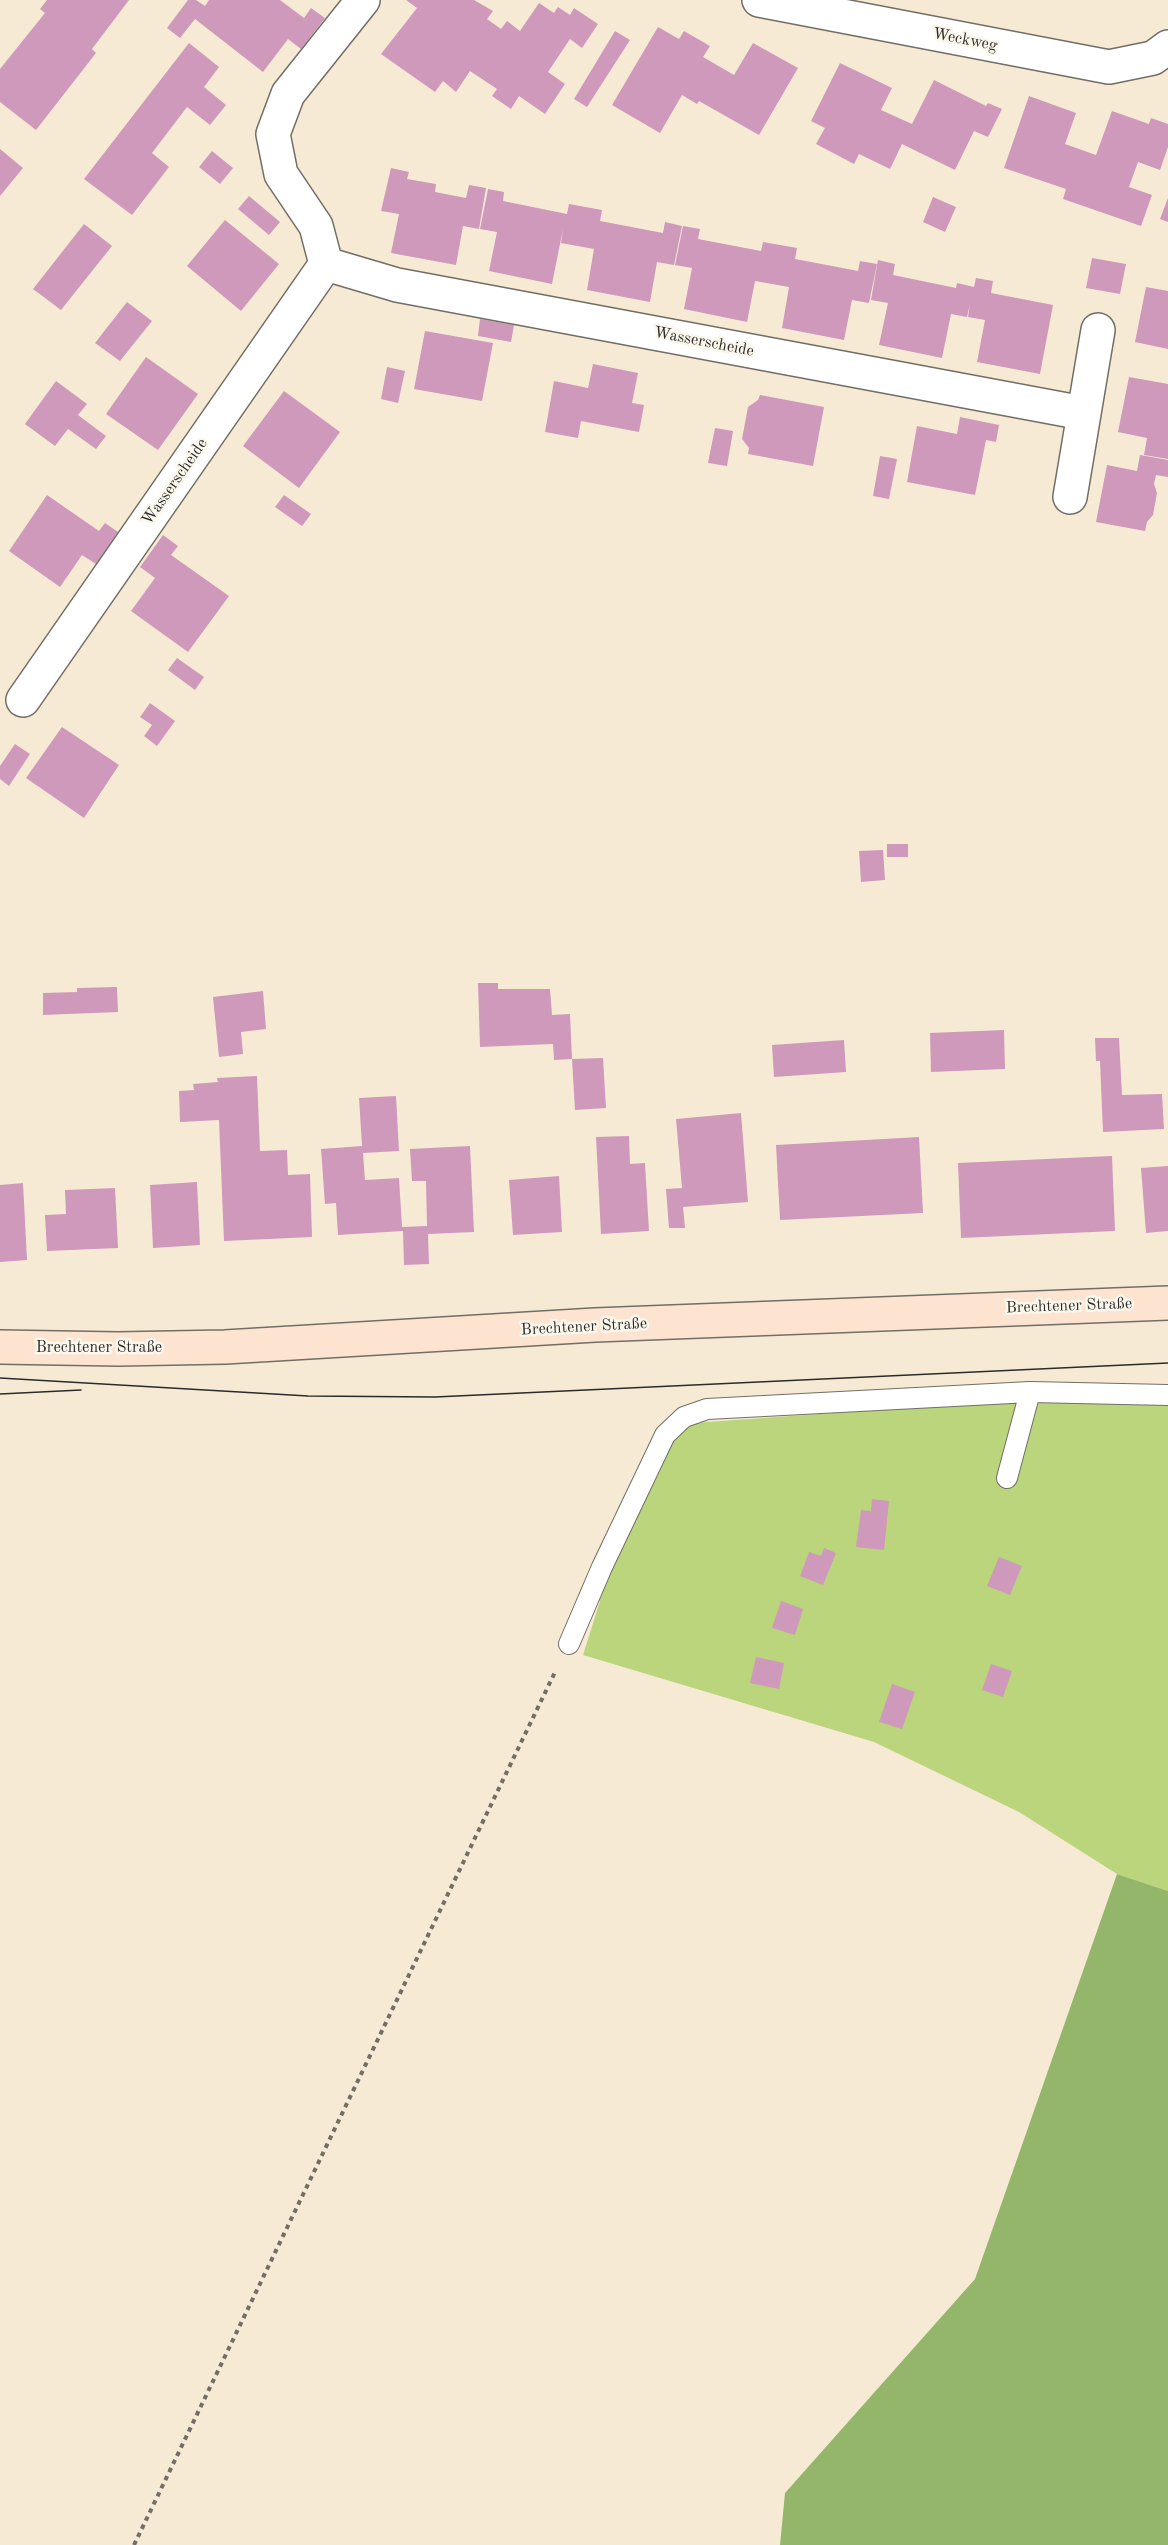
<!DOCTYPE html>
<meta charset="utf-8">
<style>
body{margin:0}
canvas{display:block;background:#f6ead5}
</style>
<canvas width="1168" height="2545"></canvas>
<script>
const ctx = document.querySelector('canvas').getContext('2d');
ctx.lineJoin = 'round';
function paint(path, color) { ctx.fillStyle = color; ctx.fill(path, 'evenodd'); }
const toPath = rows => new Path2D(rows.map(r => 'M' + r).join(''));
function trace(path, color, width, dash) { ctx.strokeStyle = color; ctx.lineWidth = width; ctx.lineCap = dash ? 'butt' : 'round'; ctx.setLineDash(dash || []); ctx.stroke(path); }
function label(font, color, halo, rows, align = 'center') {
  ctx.font = font + ' "Old Standard TT",serif'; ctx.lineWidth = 5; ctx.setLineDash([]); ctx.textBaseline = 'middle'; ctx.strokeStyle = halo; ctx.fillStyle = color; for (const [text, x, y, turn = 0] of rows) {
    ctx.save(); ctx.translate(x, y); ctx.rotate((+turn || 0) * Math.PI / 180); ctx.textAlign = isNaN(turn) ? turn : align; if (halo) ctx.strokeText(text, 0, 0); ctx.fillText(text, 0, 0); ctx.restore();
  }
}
paint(toPath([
 [1043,1398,1168,1403,1168,1891,1117,1874,1019,1812,874,1742,583,1655,600,1601,580,1590,665,1425]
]), '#bad57b');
paint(toPath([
 [1117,1874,1168,1891,1168,2545,780,2545,785,2493,975,2279]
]), '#93b66b');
paint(toPath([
 [47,0,129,0,92,49,96,53,36,130,0,102,0,69,45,13,40,9],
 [188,0,196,0,205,6,209,0,280,0,304,18,311,8,325,18,301,49,288,39,263,72,195,19,180,38,167,28],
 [406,0,474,0,493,11,487,19,501,29,507,21,520,31,539,3,554,13,558,7,570,15,574,8,598,24,582,48,570,39,548,72,565,84,545,114,519,96,511,109,492,96,497,89,470,71,456,92,443,81,435,92,381,54,417,8],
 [658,27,679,39,684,31,710,46,703,57,734,75,753,43,798,68,759,135,699,101,697,104,682,95,660,133,612,105],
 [615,31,630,40,587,107,574,99],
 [189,43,219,67,204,87,226,105,210,125,187,107,152,153,169,167,132,215,84,179],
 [840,63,892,88,881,110,912,124,934,80,986,106,988,103,1002,109,988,137,974,131,955,170,902,144,890,169,859,154,854,164,816,144,825,128,811,121],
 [1029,96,1076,113,1065,144,1096,155,1112,111,1149,124,1151,118,1168,124,1168,147,1160,170,1138,162,1129,187,1152,195,1141,226,1063,199,1066,189,1004,168],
 [0,149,23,168,0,196],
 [212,151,233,168,220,184,199,167],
 [391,168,409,172,407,179,436,184,435,192,466,198,469,185,486,188,479,229,463,226,456,265,391,253,399,214,381,211],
 [488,189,504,192,503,201,567,214,569,204,602,210,600,221,663,233,665,222,682,226,674,265,657,262,650,302,587,290,594,249,561,243,563,229,552,284,489,271,497,232,480,229],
 [249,196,280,222,269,235,238,209],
 [933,197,956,207,945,232,923,222],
 [1168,198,1168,222,1160,219],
 [225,220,279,264,241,311,187,266],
 [84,224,112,246,61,310,33,289],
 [683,226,700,229,698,239,761,251,763,242,797,248,795,259,827,265,858,271,860,261,877,264,869,303,852,300,844,340,782,328,789,287,755,281,747,322,684,309,692,268,675,265],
 [1092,258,1126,264,1120,294,1086,288],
 [878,260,895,264,893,275,956,288,957,283,974,287,976,278,993,281,991,293,1053,305,1040,374,977,362,985,320,968,317,970,304,967,317,951,314,942,358,879,345,888,303,871,300],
 [1146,287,1168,291,1168,349,1135,342],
 [127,302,152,321,120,361,95,343],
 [480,319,514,325,511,342,478,336],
 [425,331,493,343,482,401,414,389],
 [146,357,198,394,158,450,106,414],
 [593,364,638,373,632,403,644,405,639,432,581,421,578,438,545,432,554,381,588,388],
 [387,367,405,371,398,403,381,399],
 [1129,377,1168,384,1168,459,1144,455,1147,438,1118,432],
 [56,381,87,404,78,415,106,436,96,449,68,429,55,446,25,424],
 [284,391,340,432,299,488,243,446],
 [760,395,824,407,813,466,748,454,749,448,742,439,748,407,758,400],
 [960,417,999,425,996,442,986,440,975,495,907,482,917,426,957,434],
 [715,428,733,431,727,466,708,463],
 [1140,455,1168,460,1168,477,1156,475,1154,484,1157,493,1153,515,1147,522,1145,531,1096,522,1107,465,1137,471],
 [880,456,897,459,889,499,873,496],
 [47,495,99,531,105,523,118,532,96,564,82,555,60,587,9,551],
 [284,495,311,514,302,526,275,507],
 [163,535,178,546,171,555,229,596,188,652,131,611,155,578,140,567],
 [177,658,204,677,195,690,168,670],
 [150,703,175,721,157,746,144,736,152,725,140,717],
 [62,727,119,765,84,818,26,778],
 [15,744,30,754,9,786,0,779,0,766],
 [887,844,908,844,908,857,887,857],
 [883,850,885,880,861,882,859,851],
 [478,983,498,983,498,989,550,989,552,1015,570,1014,572,1059,554,1060,553,1044,480,1047],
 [117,987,118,1012,43,1015,43,993,77,992,77,988],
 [263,991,266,1029,241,1032,243,1054,219,1057,213,997],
 [1004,1030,1005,1069,931,1072,930,1033],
 [1095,1038,1119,1038,1122,1095,1162,1094,1164,1129,1103,1132,1100,1061,1096,1061],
 [844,1040,846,1072,774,1077,772,1045],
 [603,1058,606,1108,575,1110,572,1059],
 [257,1076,260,1151,287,1150,288,1175,310,1174,312,1237,224,1241,219,1120,180,1122,179,1091,194,1090,193,1084,218,1082,217,1078],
 [396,1096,399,1151,363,1153,365,1180,399,1178,402,1227,427,1226,426,1181,412,1181,410,1149,470,1146,474,1232,428,1234,429,1264,404,1265,403,1231,338,1235,336,1203,325,1204,321,1149,362,1146,359,1098],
 [741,1113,748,1202,683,1207,685,1228,669,1228,666,1189,682,1188,676,1119],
 [629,1136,630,1164,645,1163,649,1231,601,1234,596,1137],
 [919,1137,923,1213,780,1220,776,1145],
 [1112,1156,1115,1231,961,1238,958,1163],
 [1168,1166,1168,1231,1146,1233,1141,1168],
 [559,1176,562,1232,513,1235,509,1180],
 [197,1182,200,1245,153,1248,150,1185],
 [23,1183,27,1260,0,1262,0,1185],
 [115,1188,118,1248,47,1251,45,1215,66,1214,65,1190],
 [872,1499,889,1501,884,1550,856,1547,861,1510,871,1511],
 [824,1548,836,1553,823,1585,800,1576,809,1552,821,1556],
 [999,1557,1022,1566,1010,1595,987,1586],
 [781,1601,803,1609,795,1635,772,1628],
 [756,1657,784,1663,779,1689,750,1683],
 [991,1664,1012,1671,1003,1697,982,1690],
 [892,1684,915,1692,902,1729,879,1722]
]), '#cf99bc');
const service = toPath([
 [1007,1478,1030,1392],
 [569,1644,602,1567,665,1435,684,1417,707,1409,1030,1392,1168,1395]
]);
const minor = toPath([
 [363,0,288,94,273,134,281,174,316,226,326,264,397,285,1083,413],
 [759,0,1109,67,1153,58,1168,47],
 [1070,497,1098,330],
 [23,700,326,264]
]);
const secondary = toPath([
 [0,1347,118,1349,225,1347,595,1325,1168,1303]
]);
trace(service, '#726e66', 22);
trace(minor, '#726e66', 36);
trace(secondary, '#726e66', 36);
trace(toPath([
 [134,2545,556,1670]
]), '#726e66', 4, [4.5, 4.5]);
trace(service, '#fff', 20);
trace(minor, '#fff', 33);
trace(secondary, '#fde4d1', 33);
trace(toPath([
 [0,1378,308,1396,435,1397,1168,1363],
 [0,1394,81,1390]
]), '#2b2b2b', 1.5);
label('16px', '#2b2b2b', '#fbf7ec', [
 ["Weckweg",965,40,11],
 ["Wasserscheide",704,342,11],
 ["Wasserscheide",175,482,-55],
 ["Brechtener Straße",1069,1306,-2],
 ["Brechtener Straße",584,1327,-3],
 ["Brechtener Straße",99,1348]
]);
</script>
